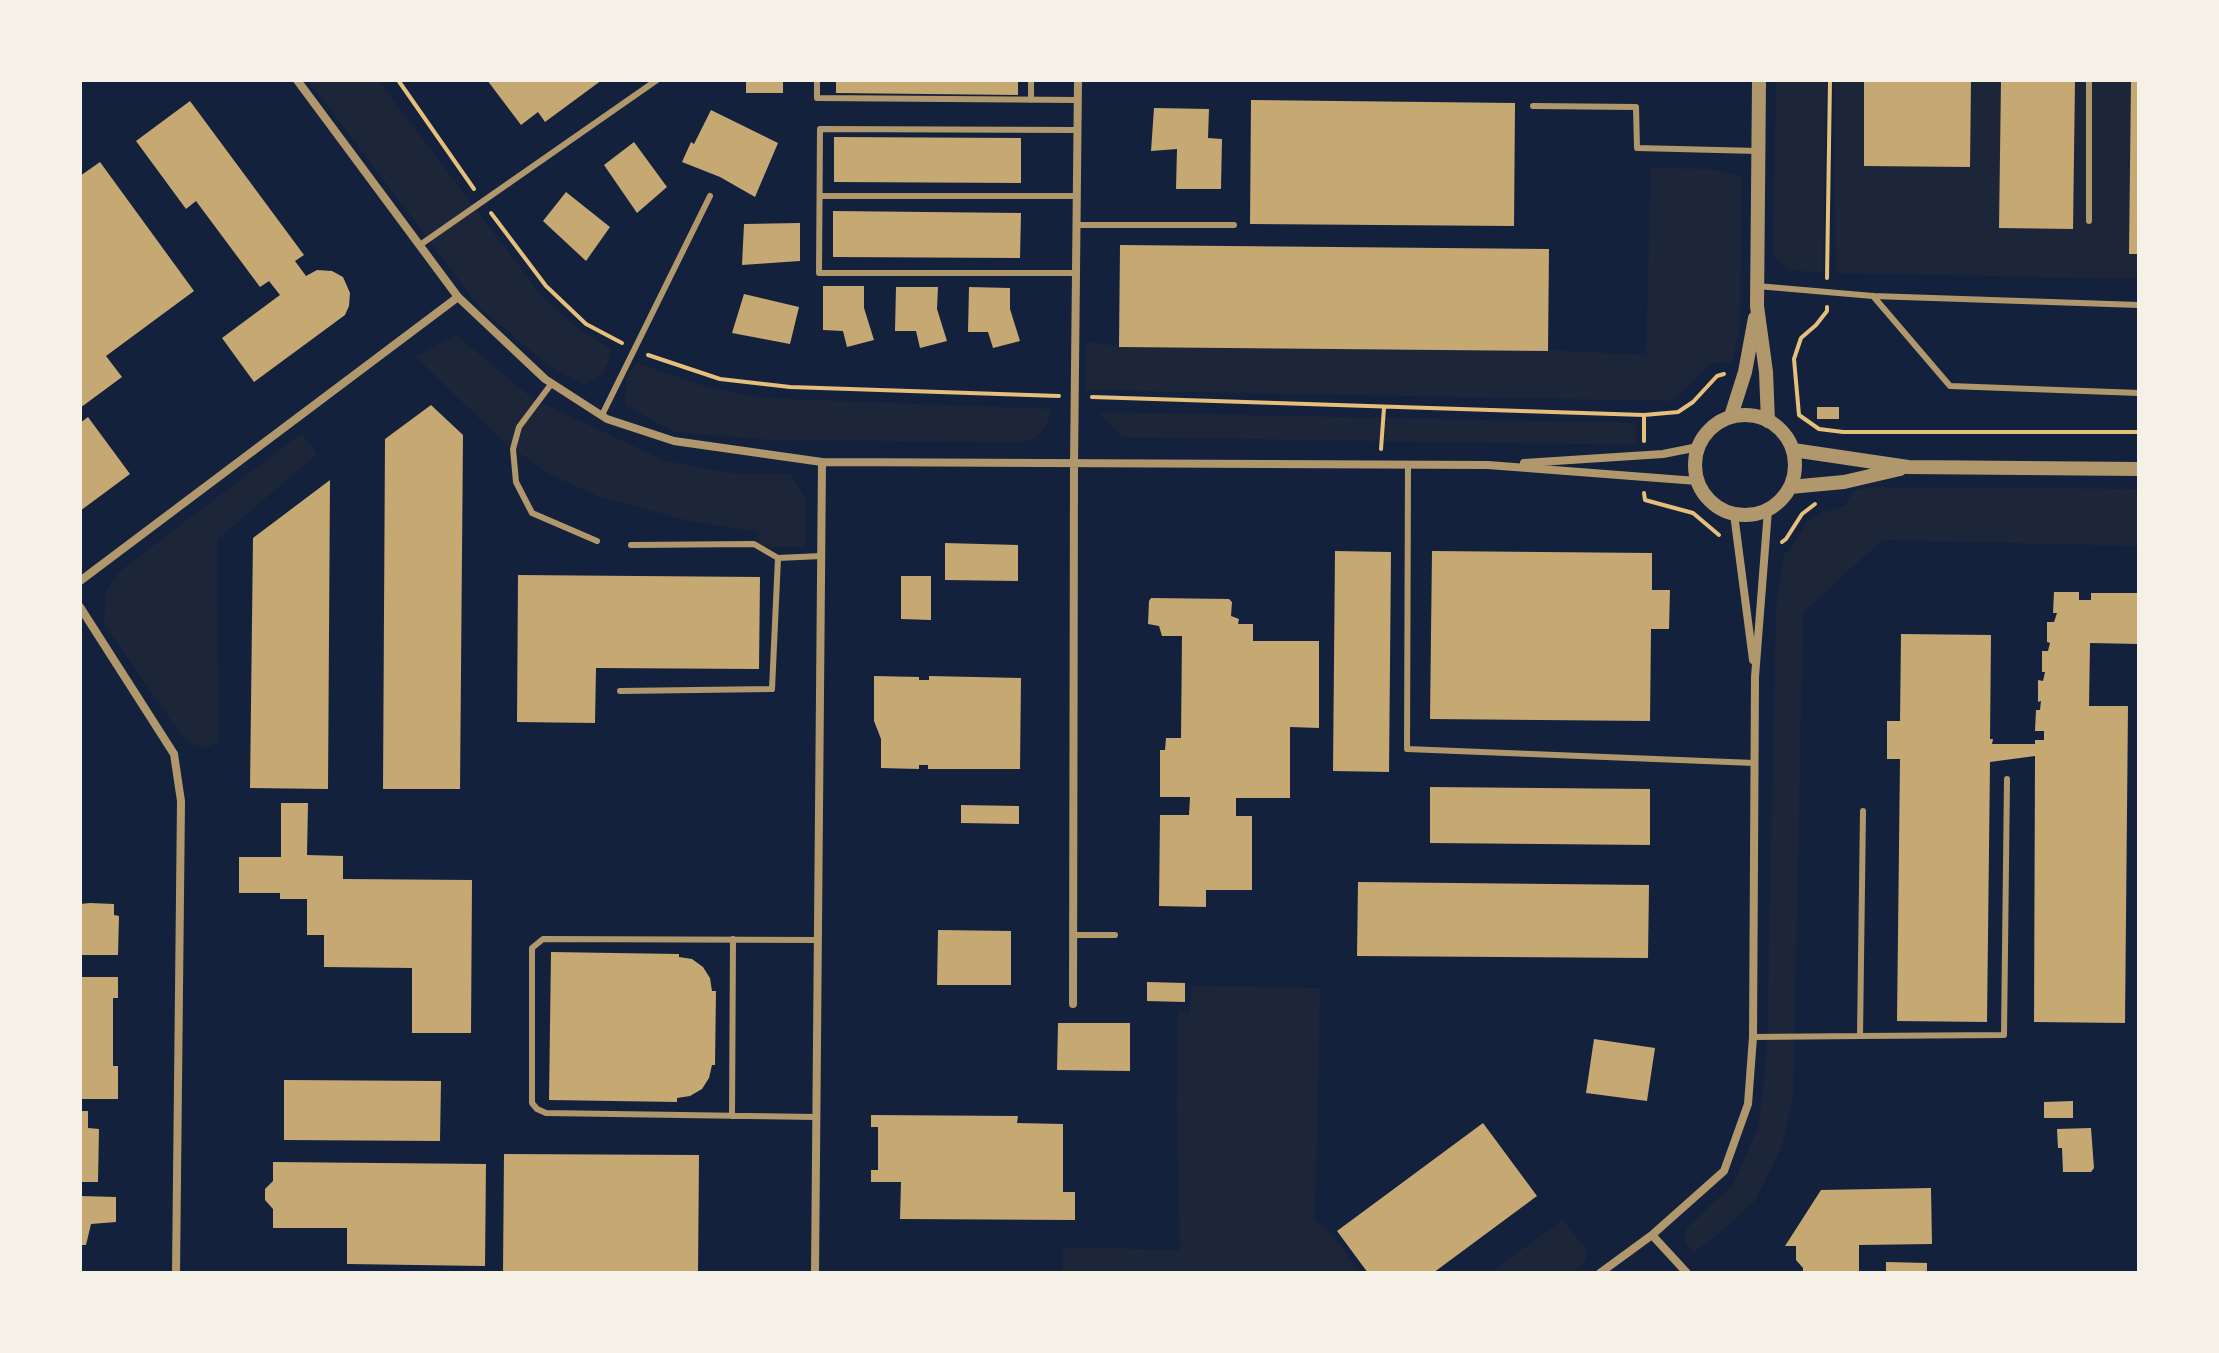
<!DOCTYPE html>
<style>
body{margin:0}
#map{position:relative;width:2219px;height:1353px;overflow:hidden;background:#14213d;font-family:"Fira Sans",sans-serif}
canvas{display:block}
.frame{position:absolute;inset:0;border:82px solid #f6f1e7;pointer-events:none}
</style>
<div id="map">
<canvas width="2219" height="1353"></canvas>
<div class="frame"></div>
</div>
<script>
const ctx = document.querySelector('canvas').getContext('2d');
ctx.lineJoin = 'round';
function paint(path, color) { ctx.fillStyle = color; ctx.fill(path, 'evenodd'); }
const toPath = rows => new Path2D(rows.map(r => 'M' + r).join(''));
function trace(path, color, width, dash) { ctx.strokeStyle = color; ctx.lineWidth = width; ctx.lineCap = dash ? 'butt' : 'round'; ctx.setLineDash(dash || []); ctx.stroke(path); }
paint(toPath([
 [308,80,378,80,541,295,576,327,611,349,608,362,602,375,584,384,550,367,481,309],
 [1776,80,1826,80,1823,273,1788,270,1776,260,1773,251],
 [1834,80,2139,80,2139,279,1836,273],
 [1651,168,1708,169,1742,176,1740,326,1732,362,1712,363,1672,401,1086,390,1086,342,1120,346,1549,350,1646,355],
 [456,335,533,399,666,461,728,473,791,474,805,498,805,547,758,547,759,532,694,522,602,498,547,473,498,437,415,356],
 [637,363,707,387,764,398,1051,409,1046,426,1036,438,1020,442,772,440,675,432,625,405,627,375],
 [1099,412,1636,423,1636,445,1122,437],
 [302,433,317,454,217,540,218,743,204,748,186,742,104,624,106,591,120,571],
 [1875,487,2139,489,2139,546,1882,540,1803,613,1793,1099,1781,1148,1755,1201,1718,1234,1693,1253,1685,1242,1686,1229,1733,1184,1759,1126,1767,1051,1776,608,1784,554,1789,552,1807,522,1821,513,1846,505,1853,490],
 [1192,986,1320,988,1315,1221,1329,1230,1360,1273,1063,1273,1063,1247,1180,1250,1177,1109,1178,1011,1190,1012],
 [1563,1220,1587,1251,1586,1259,1573,1273,1489,1273]
]), '#1d2539');
paint(toPath([
 [487,80,602,80,545,122,538,112,521,125],
 [746,80,783,80,783,93,746,93],
 [836,80,1018,80,1018,95,836,93],
 [1864,80,1971,80,1970,167,1864,166],
 [2001,80,2075,80,2073,229,1999,228],
 [2131,80,2139,80,2139,254,2129,254],
 [1251,100,1515,103,1514,226,1250,224],
 [190,101,304,255,295,261,306,276,317,270,332,271,343,277,350,293,349,306,345,315,254,382,222,338,280,295,269,281,260,287,196,201,186,209,136,141],
 [1154,108,1209,109,1208,138,1222,139,1221,189,1176,189,1177,149,1151,151],
 [711,110,778,143,755,197,720,177,682,162,691,142,694,144],
 [834,137,1021,138,1021,183,834,182],
 [634,142,667,187,637,213,604,165],
 [100,162,194,291,106,356,122,377,80,408,80,176],
 [566,192,610,227,586,261,543,221],
 [833,211,1021,213,1020,258,833,257],
 [800,223,800,261,742,265,744,224],
 [1120,245,1549,249,1548,351,1119,347],
 [823,286,864,286,864,308,874,340,847,347,843,331,823,330],
 [896,287,938,287,937,309,947,341,920,348,916,331,895,331],
 [969,287,1010,288,1010,309,1020,341,993,348,988,332,968,332],
 [744,294,799,307,790,344,732,333],
 [431,405,463,435,460,789,383,789,385,439],
 [1817,407,1839,407,1839,419,1817,419],
 [88,417,130,474,80,511,80,423],
 [330,480,328,789,250,788,253,538],
 [945,543,1018,545,1018,581,945,580],
 [1335,551,1391,552,1389,772,1333,771],
 [1432,551,1652,553,1652,590,1670,590,1669,629,1651,629,1650,721,1430,719],
 [518,575,760,577,759,669,596,668,595,723,517,722],
 [901,576,931,576,931,620,901,619],
 [2054,592,2079,592,2079,600,2091,600,2091,593,2139,593,2139,644,2090,643,2089,706,2128,706,2125,1023,2034,1022,2035,756,1990,762,1987,1022,1897,1021,1900,759,1887,759,1887,721,1900,721,1901,634,1991,635,1990,739,1993,739,1992,744,2035,744,2035,740,2044,740,2044,731,2035,731,2036,710,2040,710,2041,701,2038,702,2038,680,2043,681,2045,672,2042,672,2042,651,2048,651,2050,643,2047,642,2047,622,2054,622,2057,613,2053,613],
 [1151,598,1229,599,1232,602,1231,616,1239,619,1238,624,1253,624,1253,641,1319,641,1319,728,1290,727,1290,798,1236,798,1236,816,1252,816,1252,890,1206,890,1206,907,1159,906,1160,815,1189,815,1190,797,1160,797,1160,750,1165,750,1166,738,1181,738,1182,636,1162,636,1159,626,1148,624,1149,601],
 [874,676,919,677,919,680,929,680,929,676,1021,678,1020,769,928,769,928,765,919,765,919,769,881,768,881,739,874,721],
 [1430,787,1650,789,1650,845,1430,843],
 [281,803,308,803,307,855,343,856,343,879,472,880,471,1033,412,1033,412,968,324,967,324,935,307,935,307,899,280,899,280,893,239,893,239,857,281,857],
 [961,805,1019,806,1019,824,961,823],
 [1358,882,1649,885,1648,958,1357,956],
 [90,903,114,904,114,915,119,916,118,955,80,955,80,904],
 [938,930,1011,931,1011,985,937,985],
 [551,952,679,954,679,957,692,959,703,967,710,978,712,991,716,991,715,1065,712,1065,709,1078,702,1089,690,1096,677,1098,677,1102,549,1100],
 [80,977,118,977,118,998,113,998,113,1066,118,1066,118,1099,80,1099],
 [1147,982,1185,983,1185,1002,1147,1001],
 [1058,1023,1130,1023,1130,1071,1057,1070],
 [1594,1039,1655,1048,1647,1101,1586,1093],
 [284,1080,441,1081,440,1141,284,1140],
 [2073,1101,2073,1118,2044,1118,2044,1102],
 [80,1111,88,1111,88,1128,99,1129,98,1182,80,1182],
 [871,1115,1018,1116,1017,1123,1063,1124,1063,1192,1075,1192,1075,1220,900,1219,901,1182,871,1182,871,1170,878,1170,878,1127,871,1127],
 [1483,1123,1537,1196,1433,1273,1368,1273,1337,1231],
 [2091,1128,2094,1168,2091,1172,2063,1172,2062,1148,2058,1148,2057,1129],
 [504,1154,699,1155,698,1273,503,1273],
 [273,1162,486,1164,485,1266,347,1264,347,1228,273,1228,273,1209,265,1200,265,1189,273,1181],
 [1931,1188,1932,1244,1859,1245,1859,1273,1803,1273,1803,1268,1796,1260,1796,1246,1785,1246,1821,1190],
 [80,1196,116,1197,116,1222,91,1224,86,1245,80,1245],
 [1886,1262,1927,1263,1927,1273,1886,1273]
]), '#c6a872');
trace(toPath([
 [398,80,474,189],
 [491,213,546,286,586,324,622,343],
 [1827,278,1830,80],
 [1827,307,1827,311,1816,325,1801,338,1794,359,1799,415,1819,429,1843,432,2139,432],
 [648,355,720,379,790,387,1059,396],
 [1092,397,1644,415,1678,412,1693,402,1717,376,1724,374],
 [1644,441,1644,415],
 [1381,449,1384,408],
 [1644,493,1645,500,1693,513,1719,535],
 [1782,542,1786,539,1802,514,1815,504]
]), '#e5c07b', 4);
trace(toPath([
 [817,80,817,98,1077,100],
 [1031,100,1031,80],
 [1533,106,1636,107,1637,148,1758,151],
 [820,196,1077,196],
 [2089,221,2089,80],
 [1077,225,1234,225],
 [420,245,657,80],
 [1076,273,819,273,820,129,1077,130],
 [1757,286,1873,296,2139,305],
 [1873,296,1950,386,2139,393],
 [552,383,519,427,513,449,516,482,532,513,597,541],
 [602,415,710,196],
 [1408,465,1407,749,1754,763],
 [631,545,754,544,778,558,821,556],
 [620,691,772,689,778,558],
 [1075,935,1115,935],
 [1860,1036,2004,1035,2007,779],
 [1753,1037,1860,1036,1863,811],
 [732,1116,733,939],
 [816,1117,546,1113,537,1109,532,1103,532,948,543,939,818,940]
]), '#b1986c', 6);
trace(toPath([
 [297,80,458,297,545,379,607,419,674,441,822,462,1488,465,1697,481],
 [1524,463,1663,454,1698,447],
 [1734,514,1753,660],
 [80,581,458,297],
 [80,607,174,754,181,801,176,1273],
 [1073,1004,1074,464,1078,80],
 [1652,1235,1687,1273],
 [815,1273,822,462],
 [1600,1273,1652,1235,1724,1171,1748,1104,1753,1037,1755,677,1768,510]
]), '#b1986c', 8);
trace(toPath([
 [1759,80,1757,306,1766,372,1768,421],
 '1695 465a50 50 0 1 1 100 0a50 50 0 1 1-100 0Z',
 [1731,416,1745,372,1755,318],
 [1793,450,1908,467,2139,469],
 [1790,487,1844,482,1900,469]
]), '#b1986c', 14);
</script>
